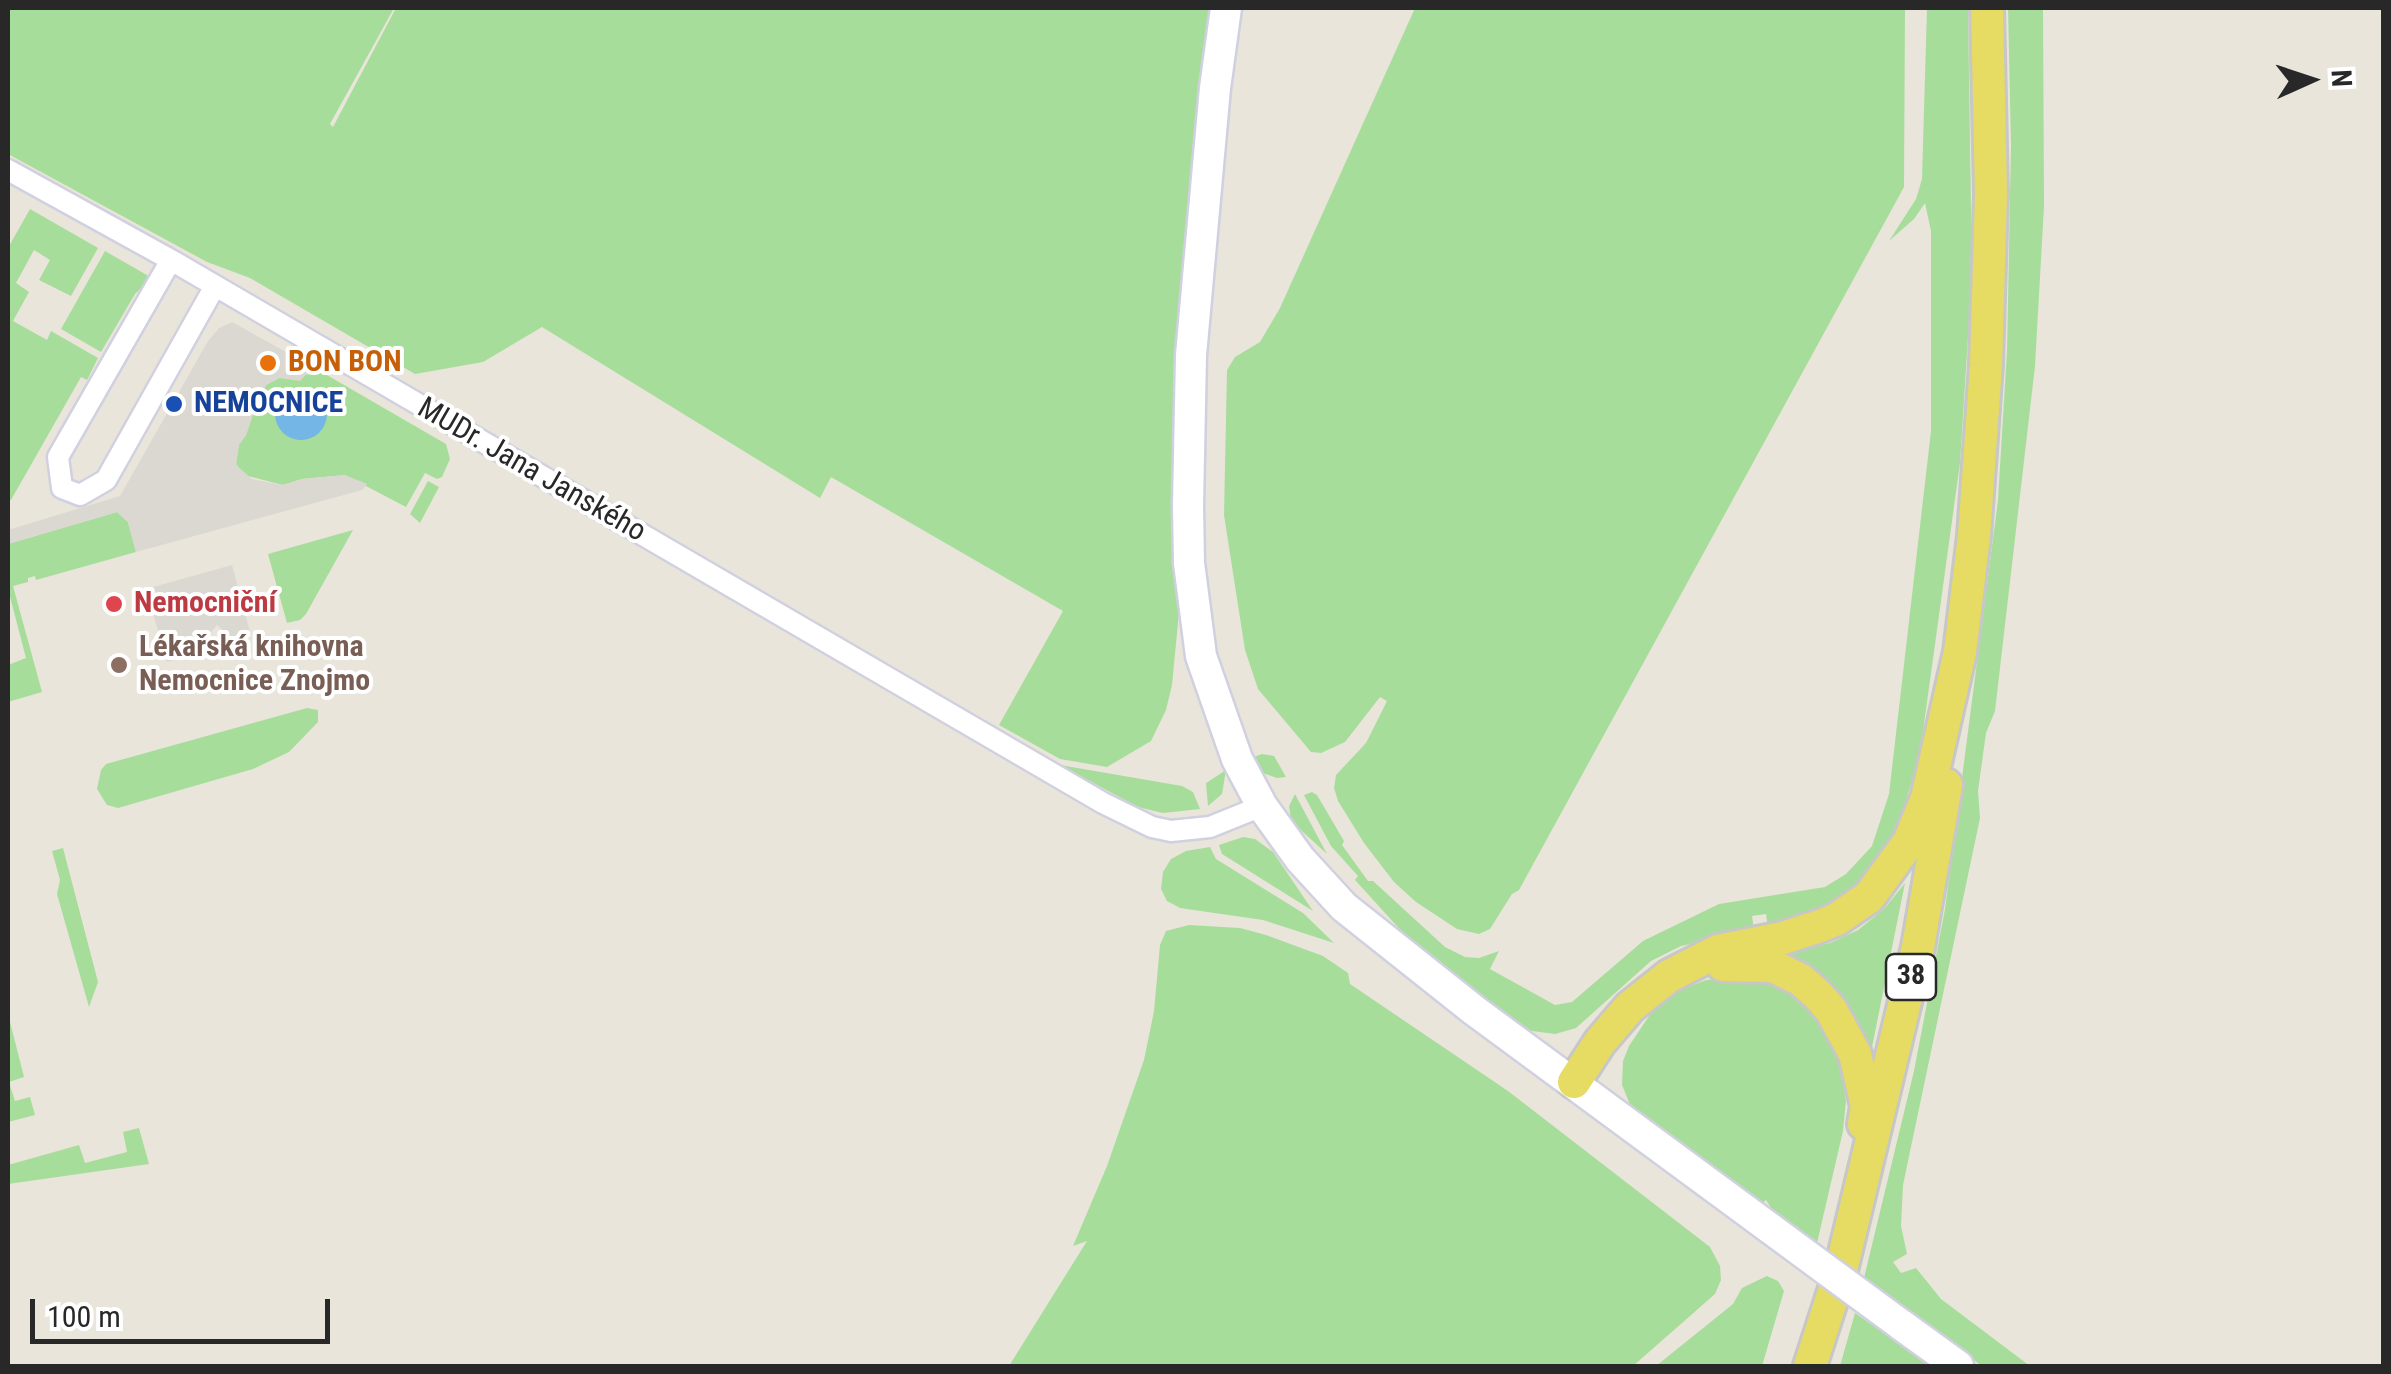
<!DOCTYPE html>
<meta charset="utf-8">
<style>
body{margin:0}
#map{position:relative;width:2391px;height:1374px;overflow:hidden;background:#e9e5da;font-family:"Roboto Condensed",sans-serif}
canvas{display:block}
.frame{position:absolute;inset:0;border:10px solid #282828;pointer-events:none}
.north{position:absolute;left:2261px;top:30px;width:100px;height:100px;-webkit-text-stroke:8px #fff;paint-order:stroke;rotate:87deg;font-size:28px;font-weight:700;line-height:40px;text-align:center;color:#282828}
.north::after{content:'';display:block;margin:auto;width:35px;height:45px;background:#282828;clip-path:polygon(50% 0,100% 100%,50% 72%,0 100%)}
.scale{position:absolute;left:30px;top:1299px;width:300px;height:45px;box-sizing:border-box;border:5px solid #282828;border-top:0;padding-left:12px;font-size:30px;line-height:35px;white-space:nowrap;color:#282828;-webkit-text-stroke:8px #fff;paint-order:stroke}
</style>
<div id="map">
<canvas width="2391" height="1374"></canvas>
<div class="frame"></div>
<div class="north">N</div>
<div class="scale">100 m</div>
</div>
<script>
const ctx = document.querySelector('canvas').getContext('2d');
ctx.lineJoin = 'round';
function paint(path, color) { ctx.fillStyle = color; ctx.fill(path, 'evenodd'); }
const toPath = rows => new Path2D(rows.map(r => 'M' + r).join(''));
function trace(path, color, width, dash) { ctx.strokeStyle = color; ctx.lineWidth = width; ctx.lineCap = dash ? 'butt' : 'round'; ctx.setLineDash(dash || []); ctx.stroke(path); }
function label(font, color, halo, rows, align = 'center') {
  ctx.font = font + ' "Roboto Condensed",sans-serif'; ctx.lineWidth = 8; ctx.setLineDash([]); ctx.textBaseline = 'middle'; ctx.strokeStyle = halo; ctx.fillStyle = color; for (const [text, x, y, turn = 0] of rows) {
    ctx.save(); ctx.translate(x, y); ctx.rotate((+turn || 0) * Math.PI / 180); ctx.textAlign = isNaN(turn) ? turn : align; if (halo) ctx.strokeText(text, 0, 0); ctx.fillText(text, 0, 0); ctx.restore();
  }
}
paint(toPath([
 [8,8,394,8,330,124,333,127,396,8,1211,8,1200,86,1176,355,1173,505,1179,612,1172,685,1166,710,1151,741,1107,767,1060,759,999,725,1063,611,831,477,820,498,542,327,483,362,415,374,250,278,207,262,8,154],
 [1415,8,1905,8,1904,187,1519,890,1512,894,1490,929,1479,934,1457,929,1416,902,1394,882,1364,843,1338,801,1334,788,1336,775,1366,743,1387,701,1380,697,1345,742,1321,753,1311,752,1258,689,1245,650,1224,515,1227,370,1235,357,1260,342,1280,308],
 [1927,8,1968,8,1972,274,1960,463,1920,753,1897,831,1877,869,1843,899,1817,912,1768,928,1766,914,1752,916,1754,930,1681,946,1651,961,1576,1028,1555,1034,1532,1031,1518,1025,1406,936,1355,880,1358,876,1331,846,1304,795,1312,792,1317,795,1344,841,1342,845,1368,881,1373,881,1445,947,1465,957,1479,958,1499,951,1490,969,1555,1005,1572,1002,1643,941,1719,904,1825,887,1846,874,1872,846,1889,794,1931,431,1931,231,1925,203,1914,219,1889,241,1916,199,1922,179],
 [2008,8,2043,8,2044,206,2035,366,1995,711,1986,733,1978,791,1980,818,1903,1185,1901,1226,1907,1254,1893,1262,1901,1273,1916,1268,1941,1299,2030,1366,1982,1366,1864,1278,1914,1071,1945,909,1998,500,2007,351,2011,145],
 [30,209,98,248,71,296,39,280,50,260,34,250,16,283,29,292,13,321,47,340,51,331,98,358,87,380,81,377,11,500,8,501,8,248],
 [105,251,152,278,135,294,101,352,61,329],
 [313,367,446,444,450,459,442,477,437,479,425,473,406,507,345,475,302,479,283,485,244,475,236,464,239,444,246,435,257,402,266,385,279,378,310,374],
 [304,388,319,395,325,423,310,438,297,439,283,432,275,410,284,394],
 [428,481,439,487,420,523,410,514],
 [117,512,128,522,136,552,36,580,35,576,28,578,28,582,13,586,42,692,8,702,8,665,26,658,8,589,8,544],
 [353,530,306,614,300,620,287,623,268,554],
 [307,708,318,710,318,722,289,752,253,769,118,808,107,805,97,789,101,770,106,764],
 [1262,754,1274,756,1286,777,1277,778,1263,773,1254,757],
 [1060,765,1182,786,1193,792,1200,809,1163,813,1138,807],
 [1226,770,1222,794,1208,806,1206,783],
 [1295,794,1327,854,1291,821,1289,806],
 [1243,837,1255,839,1273,852,1313,911,1222,854,1219,845],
 [1210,847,1216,859,1303,913,1334,943,1263,920,1180,908,1167,901,1161,889,1163,872,1171,859,1186,851],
 [63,848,98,982,89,1007,57,894,60,880,52,851],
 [1905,883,1870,1057,1851,1012,1834,989,1780,955,1830,943,1858,930,1884,909],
 [1189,925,1240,928,1266,935,1323,956,1348,973,1350,984,1508,1091,1710,1247,1720,1266,1721,1280,1715,1294,1633,1366,1009,1366,1087,1241,1073,1246,1107,1166,1144,1060,1154,1011,1160,945,1166,931],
 [1742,976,1766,981,1808,1003,1838,1049,1846,1101,1843,1131,1817,1243,1771,1208,1766,1200,1760,1205,1633,1112,1622,1085,1623,1061,1629,1046,1649,1016,1665,1000,1680,990,1706,980],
 [8,1014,24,1077,9,1082,15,1101,30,1097,35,1115,8,1122],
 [139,1128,149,1164,8,1184,8,1165,79,1145,85,1163,127,1152,123,1132],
 [1767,1276,1778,1281,1784,1291,1762,1366,1656,1366,1733,1304,1742,1288],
 [1855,1313,1916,1355,1933,1366,1840,1366]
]), '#a7dd9a');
paint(toPath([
 [232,322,313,367,300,381,279,378,266,385,257,402,246,435,239,445,236,465,252,479,283,485,302,479,345,475,367,484,362,490,136,552,128,522,117,512,8,544,8,530,120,496,208,341,219,328],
 [232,565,251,635,233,639,217,625,192,655,167,662,146,589]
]), '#dad8d1');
paint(toPath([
 '275 414a26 26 0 1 1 52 0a26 26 0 1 1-52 0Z'
]), '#74b6e5');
const minor = toPath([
 [8,170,171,260,1103,803,1152,827,1171,831,1210,827,1262,806],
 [171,260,58,457,62,488,80,495,106,480,215,286]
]);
const secondary = toPath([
 [1226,8,1215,88,1191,355,1188,505,1189,563,1201,656,1237,759,1262,806,1300,859,1344,907,1475,1011,1771,1229],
 [1900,1324,1958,1366]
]);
const primary = toPath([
 [1723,965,1773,966,1801,980,1818,995,1831,1010,1855,1054,1867,1106,1864,1124],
 [1574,1082,1600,1042,1630,1007,1669,976,1718,951,1783,938,1820,926,1837,919,1869,897,1909,842,1927,798,1960,652,1974,536,1986,365,1991,194,1987,8],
 [1810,1366,1841,1270,1918,947,1946,785]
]);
trace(minor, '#d0d0e0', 25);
trace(secondary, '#d0d0e0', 35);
trace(primary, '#c7c7c7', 38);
trace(minor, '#fff', 20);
trace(secondary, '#fff', 30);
trace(primary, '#e6db63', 32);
const secondaryBridge = toPath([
 [1771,1229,1900,1324]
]);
trace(secondaryBridge, '#d0d0e0', 35, []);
trace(secondaryBridge, '#fff', 30);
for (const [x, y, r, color] of [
 [268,363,10,"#e8710a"],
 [174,404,10,"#1a4fb4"],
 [114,604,10,"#e0444e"],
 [119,665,10,"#8d6e63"]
]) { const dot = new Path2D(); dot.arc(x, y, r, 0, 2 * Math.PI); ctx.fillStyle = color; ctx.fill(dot); trace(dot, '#fff', 4); }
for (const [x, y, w] of [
 [1911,977,50]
]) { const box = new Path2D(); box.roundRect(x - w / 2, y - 23, w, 46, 8); ctx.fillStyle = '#fff'; ctx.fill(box); trace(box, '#282828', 2.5); }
label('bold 28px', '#282828', null, [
 ["38",1911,977]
]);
label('bold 30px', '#c56008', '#fff', [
 ["BON BON",288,363]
], 'left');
label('bold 30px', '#164399', '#fff', [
 ["NEMOCNICE",194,404]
], 'left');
label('30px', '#282828', '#fff', [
 ["MUDr. Jana Janského",531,471,30]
]);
label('bold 30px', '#be3a42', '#fff', [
 ["Nemocniční",134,604]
], 'left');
label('bold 30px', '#785e54', '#fff', [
 ["Lékařská knihovna",139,648],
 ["Nemocnice Znojmo",139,682]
], 'left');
</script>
